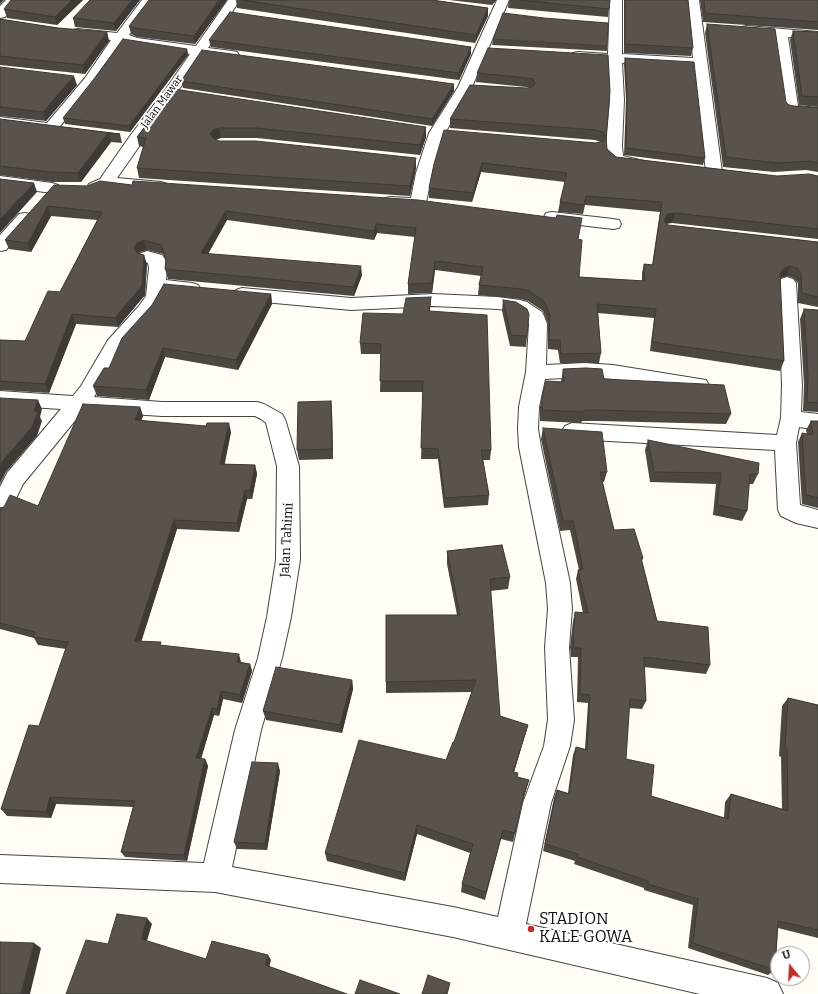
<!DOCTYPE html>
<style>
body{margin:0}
#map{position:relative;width:818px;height:994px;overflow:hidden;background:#fffdf5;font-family:Bitter,serif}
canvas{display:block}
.north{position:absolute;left:770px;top:946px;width:40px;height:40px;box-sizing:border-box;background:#fff;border:1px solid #a0a0a0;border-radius:50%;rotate:342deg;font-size:11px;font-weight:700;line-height:16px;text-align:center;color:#111}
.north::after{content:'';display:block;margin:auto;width:14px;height:18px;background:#be2d2c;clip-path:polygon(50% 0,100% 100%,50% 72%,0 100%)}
</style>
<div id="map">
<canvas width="818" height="994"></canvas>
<div class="north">U</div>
</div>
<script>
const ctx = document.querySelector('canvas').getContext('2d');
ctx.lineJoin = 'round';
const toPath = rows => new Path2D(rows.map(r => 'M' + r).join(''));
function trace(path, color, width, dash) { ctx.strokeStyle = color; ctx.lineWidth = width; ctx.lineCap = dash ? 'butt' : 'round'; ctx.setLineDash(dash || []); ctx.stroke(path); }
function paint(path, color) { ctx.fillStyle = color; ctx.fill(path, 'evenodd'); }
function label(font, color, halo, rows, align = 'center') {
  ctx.font = font + ' Bitter,serif'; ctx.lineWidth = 4; ctx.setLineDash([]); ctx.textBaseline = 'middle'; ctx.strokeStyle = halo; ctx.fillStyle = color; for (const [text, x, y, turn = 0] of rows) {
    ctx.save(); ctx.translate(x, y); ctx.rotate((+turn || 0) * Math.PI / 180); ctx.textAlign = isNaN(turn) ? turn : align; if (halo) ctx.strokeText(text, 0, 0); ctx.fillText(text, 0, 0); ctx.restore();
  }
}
const minor = toPath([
 [6,0,19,0,5,17,0,18,0,6,6,0],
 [142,0,155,0,129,35,137,38,196,46,228,0,240,0,208,48,232,51,237,52,239,55,237,58,232,59,203,55,117,178,161,182,167,184,169,187,167,190,161,192,108,187,95,192,89,190,87,187,89,184,100,179,130,136,166,89,190,54,135,46,124,43,95,84,56,131,51,133,0,127,0,117,47,123,85,78,111,40,73,36,71,33,73,30,78,29,117,33,142,0],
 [497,0,509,0,472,87,445,133,432,173,426,203,424,207,418,208,385,206,383,202,385,198,391,197,411,198,416,173,429,133,458,87,497,0],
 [610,0,622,0,622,54,693,58,687,0,699,0,722,172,720,175,714,177,708,175,706,172,694,67,622,63,624,100,622,146,623,156,648,162,650,165,648,168,642,170,620,167,614,165,607,158,606,146,610,100,608,62,578,60,573,59,571,56,573,53,578,52,608,54,610,0],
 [747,26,818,32,818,40,788,37,798,106,818,108,818,116,786,113,784,110,774,36,742,33,740,30,742,27,747,26],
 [0,176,52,183,58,185,60,188,58,191,52,193,0,186,0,176],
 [552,212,613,219,619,220,621,224,619,228,613,229,546,221,544,217,546,213,552,212],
 [25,213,31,214,33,218,6,250,0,251,0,235,19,214,25,213],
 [147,251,162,255,165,259,167,268,166,280,192,283,198,285,201,289,198,293,192,295,165,292,164,296,153,314,122,349,94,397,162,402,257,402,264,404,282,414,285,419,299,466,300,560,291,617,282,658,261,730,232,867,453,907,498,917,523,803,544,746,548,720,545,647,548,609,546,583,519,447,518,429,519,407,526,372,529,324,527,319,515,311,498,309,433,306,351,310,242,300,236,298,233,294,236,290,242,288,351,298,433,294,498,297,520,300,527,302,542,312,544,316,547,324,546,365,584,363,613,365,706,380,709,385,706,390,699,392,675,390,613,379,584,377,545,379,539,407,538,429,541,447,570,583,572,609,569,647,574,720,570,746,551,803,526,924,767,978,778,983,783,994,700,994,453,937,215,892,0,883,0,855,204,863,235,730,258,658,267,617,276,560,277,466,266,423,261,419,255,416,162,416,83,411,23,484,8,515,0,518,0,487,7,473,61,409,0,405,0,391,73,396,81,386,108,340,139,306,146,296,149,268,148,263,141,261,138,257,141,253,147,251],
 [787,277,793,279,796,283,802,385,801,412,818,414,818,430,799,427,796,443,800,505,818,510,818,528,796,523,781,516,778,510,775,450,572,439,565,436,562,431,565,426,572,423,777,435,781,418,782,385,778,283,781,279,787,277]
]);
trace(minor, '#444', 2);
paint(minor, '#fff');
paint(toPath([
 [83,0,57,25,7,18,4,9],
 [140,0,116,31,75,27,73,18],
 [227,0,195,44,137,37,131,34,129,26],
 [236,0,432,0,488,8,488,16,475,43,237,8],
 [449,0,496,0,492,5],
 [509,0,610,0,608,17,508,8],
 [624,0,688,0,693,48,691,56,624,53],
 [700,0,818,0,818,30,703,22],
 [0,19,58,28,107,32,109,41,85,74,0,65],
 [707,24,789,105,794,106,818,108,818,172,806,170,774,172,723,167,705,33],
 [793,31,818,32,818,107,799,105,790,40],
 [493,39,607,46,607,51,492,45],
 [209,40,471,47,471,54,459,80,211,47],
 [187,49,188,55,130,132,65,124,63,118],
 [608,55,606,137,607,149,616,157,777,176,818,176,818,239,672,223,667,223,668,225,818,242,818,307,798,303,798,283,793,278,787,276,780,278,784,361,780,371,650,351,654,318,598,313,601,353,599,363,560,363,558,350,548,349,548,324,543,311,528,301,520,299,478,295,479,285,481,276,435,270,432,293,408,294,408,284,415,237,377,233,374,240,227,220,208,254,362,275,354,296,168,279,165,269,166,261,163,254,147,250,140,252,139,253,147,264,145,295,118,327,76,324,49,393,0,390,0,340,25,341,60,292,97,220,51,216,31,252,9,249,5,240,54,185,578,239,579,277,642,281,642,273,644,264,652,265,660,212,585,205,583,214,558,212,560,202,565,182,481,172,472,202,429,198,429,188,434,164,596,143,601,142,595,140,450,128,450,119,527,88,531,88,526,87,476,82,477,73],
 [625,58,705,158,703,165,624,155,626,100,624,65],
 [0,67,77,85,46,121,0,116],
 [181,81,454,91,432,126,183,88],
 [174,89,426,137,420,155,257,138,221,138,216,139,219,141,416,168,410,196,139,178,137,168,143,147,139,146,137,137],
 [0,119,120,134,122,143,111,142,81,182,52,182,0,175],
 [271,294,272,304,238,370,165,357,149,400,97,396,93,386,109,368],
 [431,297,430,311,491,450,490,460,483,460,489,495,488,505,444,508,438,459,421,459,423,392,380,392,381,354,361,354,360,343,403,314],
 [503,300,527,336,526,347,510,346,502,311],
 [804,309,818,310,818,412,803,411,804,385,800,319],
 [563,369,604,379,731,414,726,424,598,421,582,421,581,423,540,421,540,407,542,397,561,382],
 [331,401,332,411,333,459,299,460,297,450],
 [140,407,143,416,141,420,231,432,224,464,255,465,257,474,252,499,247,499,239,532,177,529,141,641,250,664,252,671,242,703,223,699,219,716,214,715,201,759,205,759,208,766,187,861,125,857,121,852,133,807,56,804,51,818,7,816,1,809,39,726,66,649,38,645,34,638,0,629,0,508,38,506],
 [811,421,818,421,818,508,802,504,798,442,802,433,807,434,806,430],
 [543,428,607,472,604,482,602,482,614,530,643,558,642,561,657,621,710,665,706,674,644,667,646,701,642,709,629,708,626,759,651,796,724,818,725,802,731,794,782,809,781,757,779,756,782,706,788,698,818,705,818,938,778,928,775,970,768,975,688,948,693,905,644,890,644,888,574,864,575,861,543,851,554,798,557,790,568,793,573,755,576,747,585,749,588,703,577,702,578,657,571,657,570,647,573,621,575,612,583,613,576,579,578,570,579,570,570,530,560,531,541,439],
 [648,440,758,474,753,484,749,484,747,511,742,521,713,515,716,484,650,482,645,450],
 [447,551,510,577,508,589,490,591,500,716,528,725,525,735,514,772,518,777,529,780,523,800,513,842,501,839,485,900,461,892,462,884,470,853,417,834,405,881,327,861,325,853,446,760,454,742,472,692,386,693,386,682,457,615,447,564],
 [352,680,353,689,342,733,266,720,263,711],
 [280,771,267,850,237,849,234,842]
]), '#4d4742');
paint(toPath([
 [0,0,4,0,0,4],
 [72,0,83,0,57,25,55,17],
 [132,0,140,0,116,31,114,23],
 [219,0,227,0,195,44,194,36],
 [493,0,496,0,492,5],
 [488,8,488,16,475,43,476,35],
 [107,32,109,41,85,74,83,65],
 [471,47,471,54,459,80,459,73],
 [187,49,188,55,130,132,129,126],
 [74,76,77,85,46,121,43,112],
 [454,84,454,91,432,126,432,119],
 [426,127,426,137,420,155,420,145],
 [219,128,221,138,215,140,210,134,213,130],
 [108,133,111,142,81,182,78,173],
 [416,158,416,168,410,196,410,186],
 [482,163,481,172,472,202,473,193],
 [34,183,37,192,0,233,0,219],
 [48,206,51,216,31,252,28,243],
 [226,211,227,220,203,263,201,253],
 [675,213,672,223,666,224,664,220,668,214],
 [376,224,377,233,374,240,374,231],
 [144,240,147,250,140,252,136,257,134,248,137,243],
 [144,255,147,264,145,295,118,327,115,318],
 [435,261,435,270,432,293,432,283],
 [361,266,362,275,354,296,354,287],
 [790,266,787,276,780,278,780,274,783,269],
 [271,294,272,304,238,370,236,360],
 [431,297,430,308,429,321,429,311],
 [72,314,76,324,49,393,45,384],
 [163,348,165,357,149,400,146,390],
 [38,400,42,409,40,417,42,421,37,436,6,472,0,484,0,465,34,411],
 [331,401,332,411,333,459,332,449],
 [140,407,143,416,138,429,135,420],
 [229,423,231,432,223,473,220,464],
 [255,465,257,474,252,499,250,491],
 [245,490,247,499,239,532,237,523],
 [174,520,177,529,139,649,135,641],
 [239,654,241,662,237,662],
 [250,664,252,671,242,703,240,695],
 [352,680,353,689,342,733,340,725],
 [221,691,223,699,219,716,217,709],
 [212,708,214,715,199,765,196,758],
 [528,725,525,735,511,782,513,772],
 [205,759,208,766,187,861,184,855],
 [278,763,280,771,267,850,265,844],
 [529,780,526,790,522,803,524,793],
 [50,797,56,804,51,818,46,812],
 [417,825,417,834,405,881,405,873],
 [147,918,152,924,146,944,141,939],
 [34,943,41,948,30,994,21,994],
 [268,955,271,960,268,971,265,965]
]), '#3f3a36');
const building = toPath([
 [11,0,72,0,55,17,4,9,11,0],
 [90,0,132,0,114,23,73,18,90,0],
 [149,0,219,0,194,36,135,28,129,26,149,0],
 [242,0,432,0,488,8,476,35,242,0],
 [519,0,610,0,609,9,519,0],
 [625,0,688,0,693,48,625,44,625,0],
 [704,0,818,0,818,22,705,13,704,0],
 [230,12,471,47,459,73,209,40,230,12],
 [503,13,544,18,608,23,607,46,493,39,503,13],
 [0,19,58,28,107,32,83,65,0,56,0,19],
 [707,24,775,29,786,102,789,105,794,106,818,108,818,163,809,161,777,163,726,157,707,24],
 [793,31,818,32,818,97,802,96,793,31],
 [123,39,187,49,129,126,63,118,94,79,123,39],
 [488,48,608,55,610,91,606,137,607,149,616,157,777,176,809,174,818,176,818,229,675,213,668,214,664,220,668,225,818,242,818,297,802,293,801,274,797,268,790,266,783,269,780,274,784,361,652,342,656,309,597,304,601,353,561,354,560,340,549,340,550,315,544,301,529,291,522,289,479,285,483,267,435,261,432,283,408,284,416,228,376,224,374,231,226,211,201,253,361,266,354,287,165,269,166,258,161,245,144,240,137,243,134,248,137,253,144,255,142,286,115,318,72,314,45,384,0,381,0,340,25,341,48,291,60,292,102,212,48,206,28,243,5,240,54,185,87,186,100,181,132,185,133,181,418,200,556,218,557,215,582,218,578,239,582,240,579,277,645,281,644,264,653,265,662,202,586,196,584,205,560,202,567,173,482,163,473,193,429,188,434,164,444,130,596,143,603,141,606,138,604,133,597,130,450,119,470,85,527,88,532,87,535,84,533,79,527,78,477,73,488,48],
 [202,50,454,84,432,119,181,81,202,50],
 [625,58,694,62,705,158,626,148,627,93,625,58],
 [0,67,74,76,43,112,0,107,0,67],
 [174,89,426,127,420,145,256,128,219,128,213,130,210,134,213,138,219,141,256,141,416,158,410,186,137,168,146,138,137,137,174,89],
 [0,119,120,134,108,133,78,173,49,172,0,166,0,119],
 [0,179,34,183,0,219,0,179],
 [164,284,271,294,236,360,163,348,146,390,93,386,104,368,109,368,122,338,152,305,164,284],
 [431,297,429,311,487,315,491,450,481,450,489,495,445,498,438,449,421,448,423,381,380,381,381,344,360,343,363,313,403,314,406,298,431,297],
 [503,300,516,302,527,309,529,314,527,336,511,335,503,300],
 [804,309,818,310,818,403,807,402,808,376,804,309],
 [586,368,602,369,604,379,724,385,731,414,600,410,584,410,584,412,542,410,542,397,546,381,564,382,563,369,586,368],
 [0,398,38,400,34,411,38,412,32,427,1,463,0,465,0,398],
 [331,401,332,449,297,450,298,402,331,401],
 [83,404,140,407,135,420,206,426,207,423,229,423,220,464,255,465,250,491,245,490,237,523,174,520,135,641,161,642,160,645,239,654,237,662,250,664,240,695,221,691,217,709,212,708,196,758,205,759,184,855,121,852,135,801,50,797,46,812,1,809,29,725,39,726,68,642,33,637,35,632,0,623,0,508,4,507,10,495,38,506,83,404],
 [811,421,818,421,818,498,806,495,802,433,813,435,811,421],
 [543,428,602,432,607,472,600,472,614,530,634,529,643,558,641,558,657,621,708,627,710,665,644,657,646,701,630,699,626,759,654,765,651,796,728,819,731,794,788,811,787,749,785,748,788,698,818,705,818,930,778,921,775,970,693,943,698,899,648,884,648,881,577,857,578,854,545,844,557,790,569,794,576,747,587,750,590,695,580,694,581,648,574,648,573,638,575,612,588,613,578,570,583,569,573,521,563,521,543,428],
 [648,440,759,463,758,474,750,474,747,511,717,505,721,473,654,472,648,440],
 [502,545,510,577,490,579,500,716,528,725,513,772,518,773,517,777,529,780,524,793,515,833,503,830,486,892,462,884,473,844,417,825,405,873,325,853,359,740,446,760,453,742,454,742,476,680,386,682,386,615,460,615,447,551,502,545],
 [276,667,352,680,340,725,263,711,276,667],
 [252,762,278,763,265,844,234,842,252,762],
 [117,914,147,918,141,939,206,959,212,941,268,955,265,965,347,994,66,994,86,940,108,944,117,914],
 [0,942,34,943,21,994,0,994,0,942],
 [428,975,450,983,447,994,422,994,428,975],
 [360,980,400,994,355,994,360,980]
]);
paint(building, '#5a534d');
trace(building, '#3f3a36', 1);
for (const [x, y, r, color] of [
 [531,929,4,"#be2d2c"]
]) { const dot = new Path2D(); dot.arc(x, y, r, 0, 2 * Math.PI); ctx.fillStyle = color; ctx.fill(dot); trace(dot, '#fff', 1.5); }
label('11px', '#111', '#fff', [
 ["Jalan Mawar",162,102,-54]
]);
label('13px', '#111', '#fff', [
 ["Jalan Tahimi",287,540,-87]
]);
label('16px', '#111', '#fff', [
 ["STADION",539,920],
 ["KALE GOWA",539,938]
], 'left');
</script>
